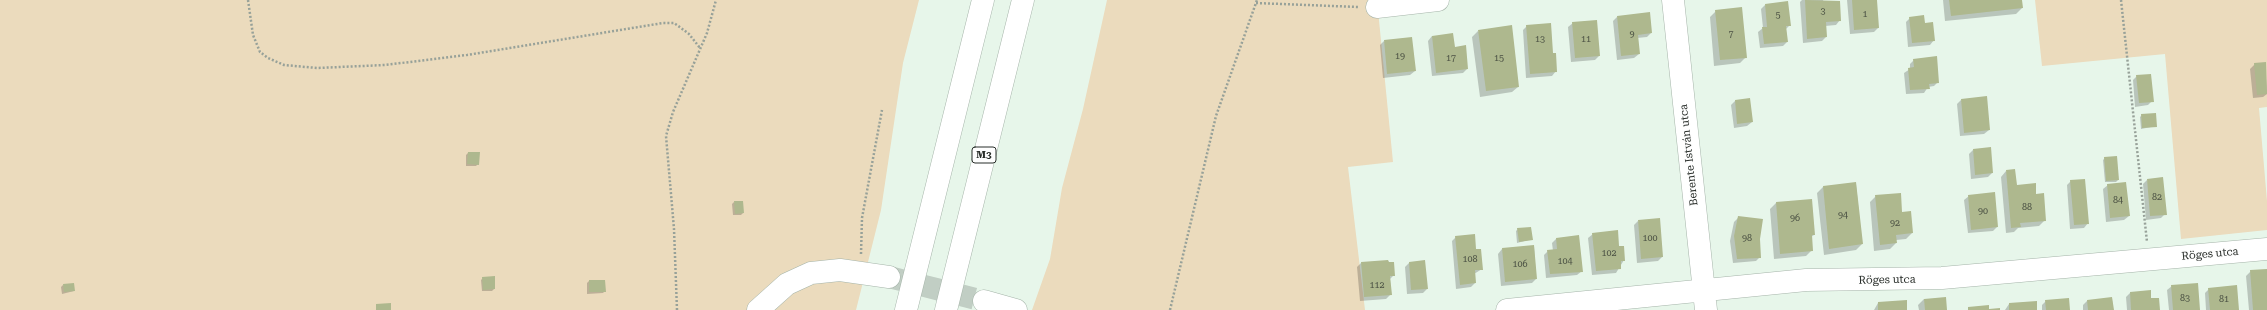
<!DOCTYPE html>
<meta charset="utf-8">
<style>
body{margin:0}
canvas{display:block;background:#e7f6ea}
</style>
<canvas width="2267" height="310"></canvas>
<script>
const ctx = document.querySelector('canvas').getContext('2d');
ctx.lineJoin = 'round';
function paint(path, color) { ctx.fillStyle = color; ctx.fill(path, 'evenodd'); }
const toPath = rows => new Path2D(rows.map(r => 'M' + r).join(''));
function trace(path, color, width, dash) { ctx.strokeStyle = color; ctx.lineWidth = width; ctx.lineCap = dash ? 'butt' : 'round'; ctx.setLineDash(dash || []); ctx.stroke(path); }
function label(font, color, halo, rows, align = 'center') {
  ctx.font = font + ' "Roboto Serif",serif'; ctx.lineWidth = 3; ctx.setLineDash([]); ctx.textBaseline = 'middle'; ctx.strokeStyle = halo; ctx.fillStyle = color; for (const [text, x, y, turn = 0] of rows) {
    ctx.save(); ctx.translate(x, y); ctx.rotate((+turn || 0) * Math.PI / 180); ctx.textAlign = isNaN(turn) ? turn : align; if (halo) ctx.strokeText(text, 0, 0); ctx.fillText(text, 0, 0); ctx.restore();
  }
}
paint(toPath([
 [0,0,919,0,903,63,881,210,856,310,0,310],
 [1107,0,1377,0,1393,162,1348,167,1365,310,1032,310,1050,259,1062,188,1083,109],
 [2035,0,2267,0,2267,107,2259,108,2267,201,2267,230,2181,239,2165,54,2042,66]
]), '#ebdbbd');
paint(toPath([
 [1802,0,1823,0,1824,3,1840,20,1836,25,1825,26,1826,37,1822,41,1803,43,1800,2],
 [1847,0,1876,0,1878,28,1874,32,1850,34],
 [1943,0,2021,0,2022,8,2016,14,1945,21],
 [1765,5,1790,25,1786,29,1787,42,1783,46,1760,48,1758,32,1763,28,1761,9],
 [1716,11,1746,57,1740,63,1714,66,1710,17],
 [1617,17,1651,33,1647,37,1637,38,1639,54,1634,58,1617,60,1613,21],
 [1910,18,1924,24,1934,40,1930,45,1908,47,1906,22],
 [1573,23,1599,56,1595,60,1571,62,1568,27],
 [1527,26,1552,54,1556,71,1552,76,1526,78,1523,30],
 [1478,31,1518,87,1512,92,1480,97,1472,37],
 [1432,36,1454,48,1467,69,1463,73,1432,76,1428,41],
 [1384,41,1415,71,1410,75,1383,78,1380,45],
 [1914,60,1938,82,1934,86,1928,87,1924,93,1906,94,1904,73,1910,69,1910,64],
 [2265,63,2267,94,2263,97,2253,98,2250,69,2255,64],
 [2137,76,2152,101,2148,105,2135,107,2133,80],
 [1749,99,1752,122,1747,126,1734,128,1731,105,1735,101],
 [1961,100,1989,130,1984,134,1960,136,1957,104],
 [2142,115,2156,126,2141,129,2140,117],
 [1973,150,1992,173,1988,177,1971,179,1969,154],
 [468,153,478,164,476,166,466,166,466,155],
 [2105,158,2118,180,2116,182,2105,182,2103,160],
 [2006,171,2016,186,2035,195,2045,220,2039,226,2018,228,2014,232,2006,233,2001,177],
 [2147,180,2165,214,2161,218,2146,220,2143,184],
 [2071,181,2088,223,2084,228,2070,229,2067,185],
 [1856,184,1862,244,1856,250,1824,255,1817,193,1823,187],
 [2108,185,2129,216,2124,220,2106,222,2103,189],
 [1876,196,1901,213,1912,233,1906,239,1896,240,1896,243,1890,249,1874,251,1870,202],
 [1969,196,1997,227,1993,231,1968,233,1964,200],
 [1811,200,1814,235,1811,237,1812,250,1806,256,1774,259,1770,209,1776,203],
 [734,202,743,213,741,215,733,215,732,204],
 [1738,218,1759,239,1760,257,1756,261,1733,263,1730,241,1734,222],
 [1638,221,1662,257,1658,261,1637,263,1634,225],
 [1518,229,1532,239,1517,243,1516,231],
 [1593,234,1618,247,1624,260,1616,273,1592,275,1588,238],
 [1578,236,1582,271,1577,275,1546,278,1544,255,1548,251,1553,251,1552,243,1556,239],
 [1456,237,1475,250,1482,269,1474,274,1475,283,1471,287,1456,289,1452,241],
 [1534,246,1536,279,1532,283,1501,286,1498,254,1502,249],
 [1424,261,1427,289,1423,293,1407,294,1405,267,1409,263],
 [1361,263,1394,275,1390,279,1391,294,1386,299,1360,301,1357,267],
 [2267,270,2267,310,2249,310,2246,276,2251,271],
 [483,278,494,289,492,291,482,291,481,280],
 [589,281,605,291,603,293,587,294,587,283],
 [63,285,74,291,62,294,61,287],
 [2172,286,2199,310,2169,310,2167,290],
 [2209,289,2238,310,2206,310,2205,293],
 [2130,293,2150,299,2159,310,2127,310,2126,297],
 [1924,299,1946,310,1919,310,1918,305],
 [2112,299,2113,310,2083,310,2083,305,2087,301],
 [2046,301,2069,310,2042,310,2042,305],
 [1878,303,1906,310,1874,310],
 [2009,304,2036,310,2005,310]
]), '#0003');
paint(toPath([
 [1805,0,1840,1,1841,21,1826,22,1827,37,1807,39],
 [1852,0,1877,0,1879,28,1854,30],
 [1949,0,2022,0,2023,8,1951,16],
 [1788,1,1791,26,1786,26,1788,42,1764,44,1762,27,1767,27,1765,4],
 [1742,7,1747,58,1720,60,1715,10],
 [1650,12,1652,33,1638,35,1640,54,1621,56,1617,16],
 [1924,15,1925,23,1933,22,1935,41,1912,43,1909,17],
 [1597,20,1600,56,1575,58,1572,22],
 [1551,23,1553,53,1556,53,1557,72,1530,74,1526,25],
 [1512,25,1519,87,1486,91,1478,30],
 [1453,33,1455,47,1466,45,1468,69,1436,73,1432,36],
 [1412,37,1416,71,1387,74,1384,40],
 [1937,56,1939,83,1929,84,1930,89,1910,90,1908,68,1914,67,1913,59],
 [2266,62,2267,94,2257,95,2254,63],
 [2151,74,2154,102,2139,103,2136,75],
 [1987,96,1990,130,1964,133,1961,99],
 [1750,98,1753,122,1737,124,1735,100],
 [2156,113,2157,127,2142,128,2141,114],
 [1991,147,1993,173,1975,175,1973,149],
 [468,152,480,152,479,165,467,164],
 [2117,156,2119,180,2106,181,2104,157],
 [2015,169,2017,185,2036,183,2036,194,2044,193,2046,221,2020,223,2021,227,2011,228,2006,170],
 [2163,177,2167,215,2150,216,2147,179],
 [2085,179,2089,224,2074,225,2070,180],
 [1856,182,1863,244,1829,249,1823,186],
 [2126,182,2130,216,2110,218,2107,184],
 [1995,192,1998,227,1971,230,1968,195],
 [1901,193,1902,212,1911,211,1913,233,1896,235,1897,243,1880,245,1875,195],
 [1812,199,1815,235,1812,235,1813,251,1780,254,1776,202],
 [734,201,743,201,744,213,735,214],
 [1738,216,1763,219,1760,239,1761,258,1737,259,1734,236],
 [1660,218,1663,257,1641,259,1638,220],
 [1531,227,1533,240,1519,242,1517,228],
 [1618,230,1619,246,1624,246,1625,261,1621,261,1621,269,1596,271,1592,233],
 [1475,234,1476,249,1481,249,1483,270,1475,270,1476,283,1460,285,1455,236],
 [1579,235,1583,272,1550,274,1547,250,1557,249,1556,238],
 [1534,245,1537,279,1505,282,1502,248],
 [1388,260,1389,262,1394,262,1395,276,1390,276,1392,295,1364,297,1361,262],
 [1425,260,1428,289,1411,290,1409,262],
 [2267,269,2267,310,2253,310,2250,270],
 [495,276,495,289,483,290,482,277],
 [589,280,605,280,606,292,589,292],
 [74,283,75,291,64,292,63,284],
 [2198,283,2200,310,2173,310,2171,285],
 [2237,285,2239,310,2210,310,2208,288],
 [2151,290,2151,298,2159,298,2160,310,2131,310,2130,292],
 [1946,297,1947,310,1925,310,1924,299],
 [2112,297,2114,310,2088,310,2087,300],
 [2069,298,2070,310,2046,310,2045,300],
 [1907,300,1907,310,1878,310,1878,302],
 [2037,301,2037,310,2009,310,2009,303],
 [391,303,391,310,376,310,376,304],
 [1989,305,1989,309,2000,308,2000,310,1968,310,1968,307]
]), '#aeb88e');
trace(toPath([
 [889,277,984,301]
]), '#c1cec4', 22, [22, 11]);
const minor = toPath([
 [1673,0,1706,310],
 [1377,7,1438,0],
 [984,301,1016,310],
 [758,310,787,284,811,273,840,270,889,277],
 [1507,310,1806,280,1942,278,2267,249]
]);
const highway = toPath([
 [906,310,983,0],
 [946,310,1023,0]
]);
trace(minor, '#a5b4a9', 23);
trace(highway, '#a5b4a9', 23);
trace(toPath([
 [248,0,253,35,260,52,268,58,284,65,317,68,385,65,467,55,663,23,674,23,681,28,689,34,700,48],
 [2121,0,2147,242],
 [1256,3,1358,7],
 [861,254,862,218,882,110],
 [677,310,674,229,666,136,673,112,707,33,716,0],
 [1170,310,1216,116,1257,0]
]), '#97a199', 2.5, [2, 2]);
trace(minor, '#fff', 22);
trace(highway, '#fff', 22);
label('9px', '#4a5043', null, [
 ["3",1823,11],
 ["1",1865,14],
 ["5",1778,15],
 ["9",1632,34],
 ["7",1731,34],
 ["13",1540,39],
 ["11",1586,39],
 ["19",1400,56],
 ["17",1451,58],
 ["15",1499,58],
 ["82",2157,197],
 ["84",2118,200],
 ["88",2027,207],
 ["90",1983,211],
 ["94",1843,215],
 ["96",1795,218],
 ["92",1895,223],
 ["100",1650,238],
 ["98",1747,238],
 ["102",1609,253],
 ["108",1470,259],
 ["104",1565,261],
 ["106",1520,264],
 ["112",1377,285],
 ["83",2185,298],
 ["81",2224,299]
]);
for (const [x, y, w] of [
 [984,155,24]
]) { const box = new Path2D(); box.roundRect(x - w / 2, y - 8, w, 16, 3); ctx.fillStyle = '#fefefe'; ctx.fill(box); trace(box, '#292e2a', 1); }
label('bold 10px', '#292e2a', null, [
 ["M3",984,155]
]);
label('11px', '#292e2a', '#fefefe', [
 ["Berente István utca",1689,155,-96],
 ["Röges utca",2210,254,-5],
 ["Röges utca",1887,280,-1]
]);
</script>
